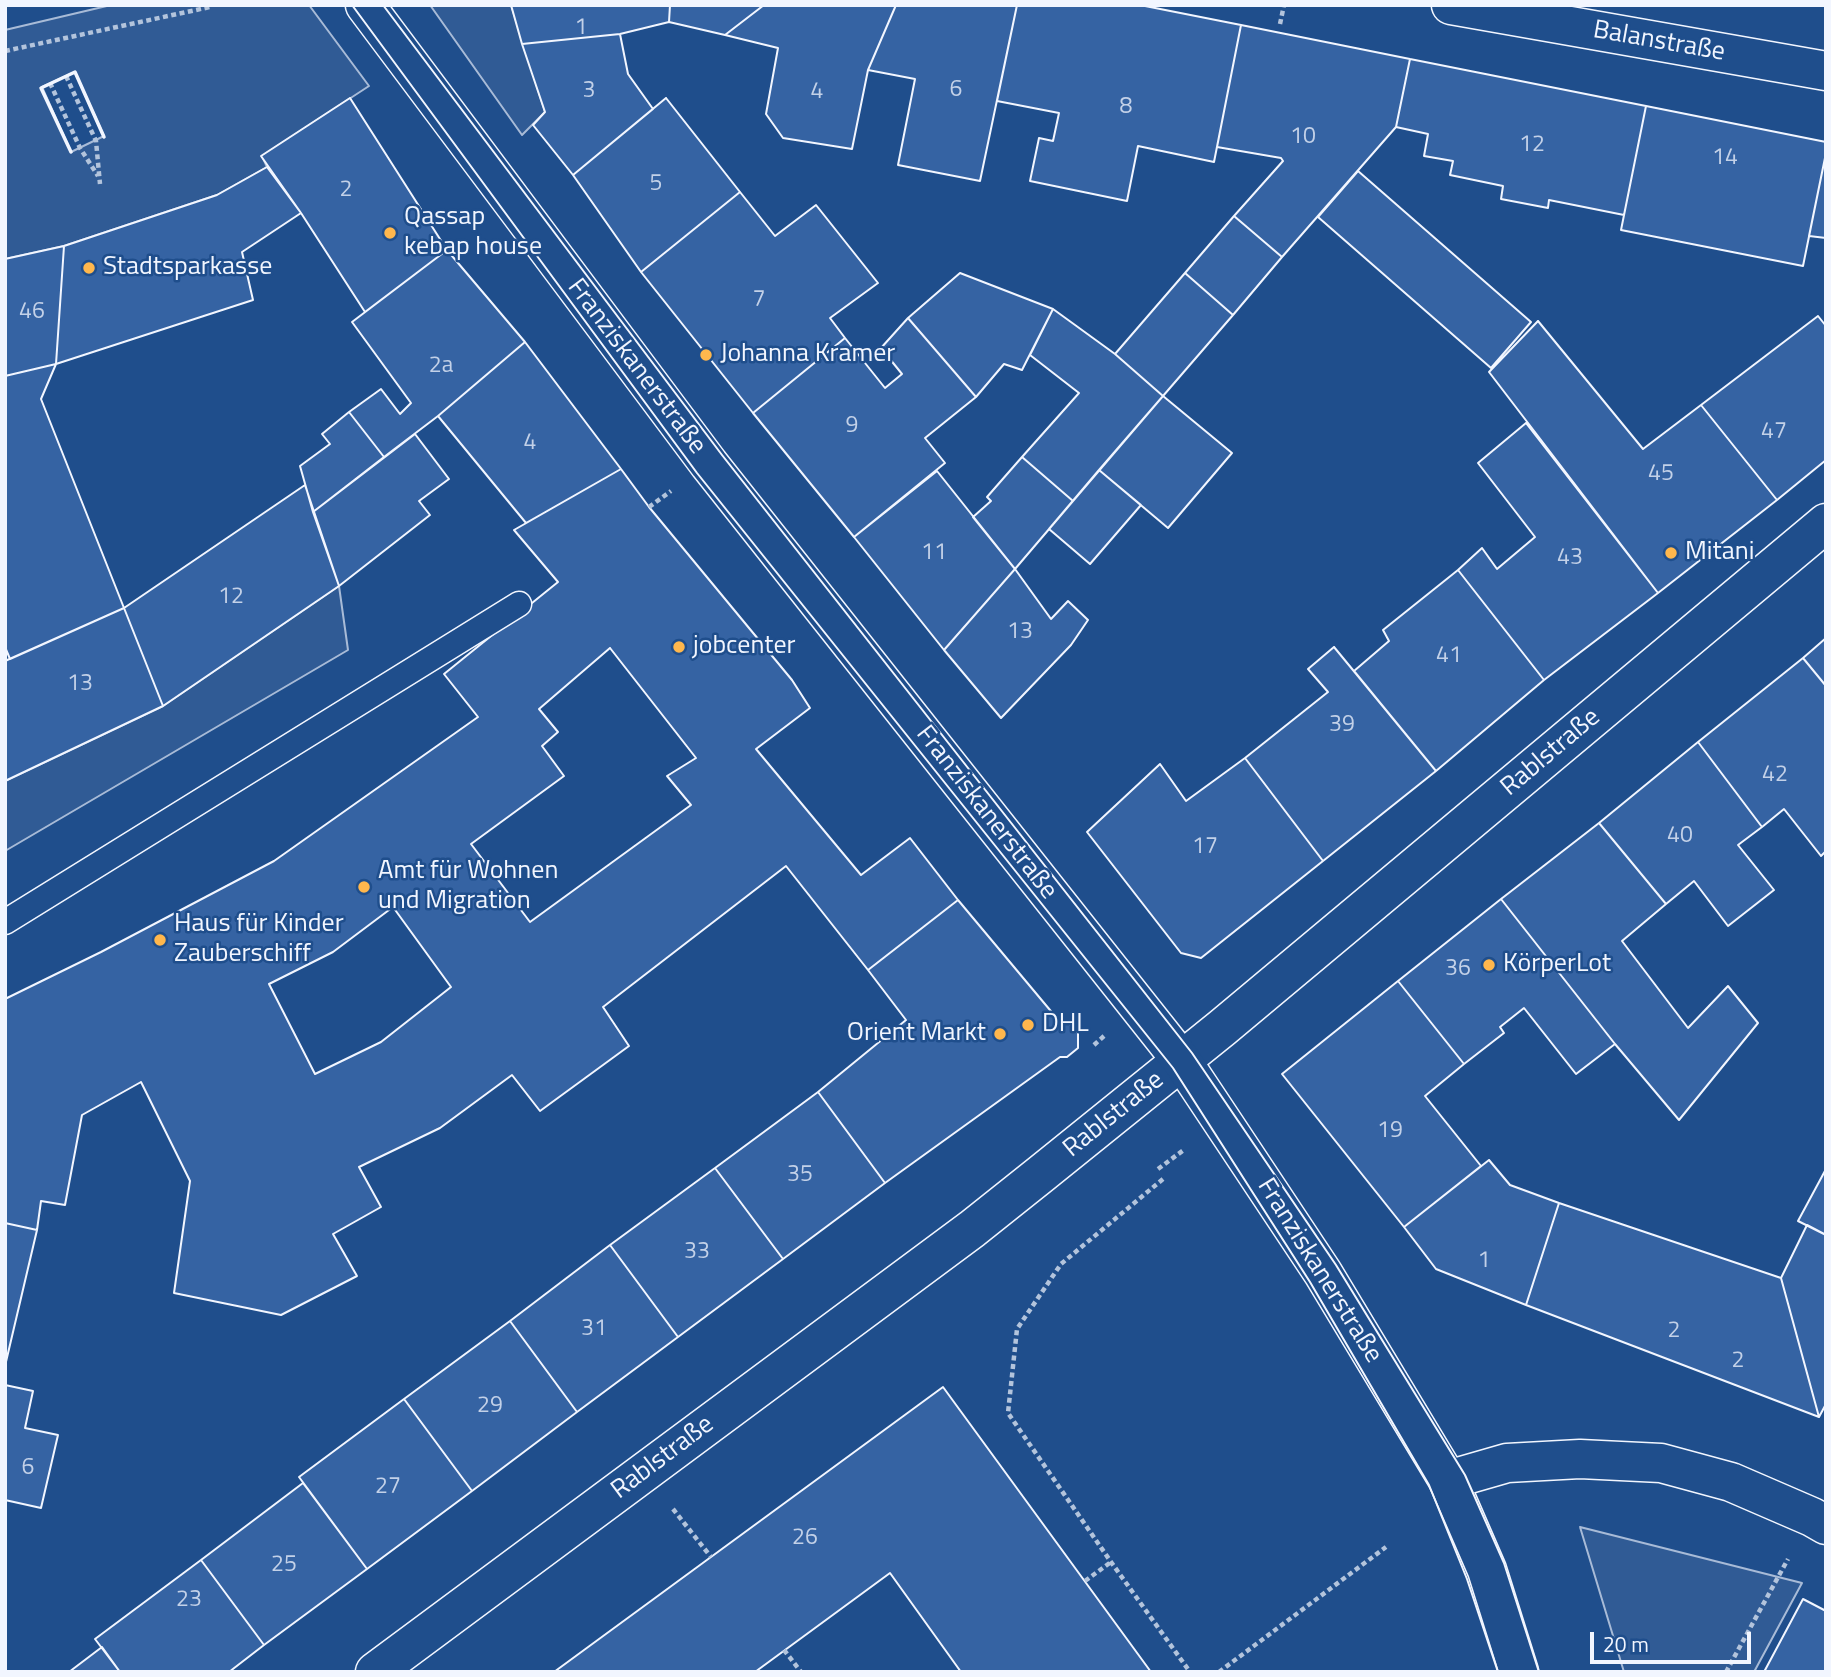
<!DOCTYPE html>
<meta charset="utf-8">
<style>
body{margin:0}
#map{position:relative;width:1831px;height:1677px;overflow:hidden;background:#1f4e8c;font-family:"Titillium Web",sans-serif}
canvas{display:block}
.frame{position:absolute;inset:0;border:7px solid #f2f6ff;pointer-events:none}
.scale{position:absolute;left:1590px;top:1632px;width:161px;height:32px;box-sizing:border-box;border:4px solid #f2f6ff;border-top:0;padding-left:9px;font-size:21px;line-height:24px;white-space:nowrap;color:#f2f6ff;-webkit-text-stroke:5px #1f4e8c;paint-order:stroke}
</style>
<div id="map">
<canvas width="1831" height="1677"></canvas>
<div class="frame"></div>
<div class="scale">20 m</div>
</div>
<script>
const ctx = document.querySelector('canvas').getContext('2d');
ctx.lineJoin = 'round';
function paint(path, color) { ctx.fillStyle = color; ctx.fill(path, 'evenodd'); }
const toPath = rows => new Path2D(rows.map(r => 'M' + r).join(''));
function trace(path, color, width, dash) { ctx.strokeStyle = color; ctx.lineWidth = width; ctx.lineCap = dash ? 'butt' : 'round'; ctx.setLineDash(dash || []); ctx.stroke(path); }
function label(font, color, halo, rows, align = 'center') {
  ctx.font = font + ' "Titillium Web",sans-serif'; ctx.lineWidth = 5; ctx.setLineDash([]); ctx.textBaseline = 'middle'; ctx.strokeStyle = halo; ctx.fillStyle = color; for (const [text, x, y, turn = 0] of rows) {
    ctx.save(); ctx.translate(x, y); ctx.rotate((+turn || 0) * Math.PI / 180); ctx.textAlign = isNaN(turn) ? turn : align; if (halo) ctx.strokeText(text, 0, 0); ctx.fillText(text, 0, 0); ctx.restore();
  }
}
const built = toPath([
 [111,5,309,5,369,86,262,156,267,167,217,195,64,246,5,259,5,30,111,5],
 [75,72,104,136,71,152,42,87,75,72],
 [430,5,511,5,545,112,522,135,430,5],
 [339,586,348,650,5,851,5,781,163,706,339,586],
 [1580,1527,1802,1583,1754,1672,1624,1672,1580,1527]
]);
paint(built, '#305b95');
trace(built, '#a8bbd7', 2);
const building = toPath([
 [511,5,670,5,669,22,620,34,522,44,511,5],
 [670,5,764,5,725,35,669,22,670,5],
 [764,5,896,5,868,70,852,149,783,138,766,114,778,48,725,35,764,5],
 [896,5,1017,5,980,181,898,165,915,79,868,70,896,5],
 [1017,5,1140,5,1241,25,1214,162,1138,146,1127,201,1030,181,1039,138,1053,141,1059,113,997,101,1017,5],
 [1241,25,1410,59,1396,127,1282,257,1234,216,1283,161,1281,158,1217,147,1241,25],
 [620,34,628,74,653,109,573,175,533,125,545,112,522,44,620,34],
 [1410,59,1646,106,1624,215,1549,200,1548,208,1501,199,1503,186,1450,175,1453,161,1424,156,1428,134,1396,127,1410,59],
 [350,98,447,250,365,312,301,213,261,156,350,98],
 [666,98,740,192,641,272,573,175,666,98],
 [1646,106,1826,142,1826,153,1803,266,1621,230,1646,106],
 [1826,153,1826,238,1809,236,1826,153],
 [267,167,301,213,242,252,253,300,56,364,64,246,217,195,267,167],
 [1358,171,1531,322,1491,368,1318,217,1358,171],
 [740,192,775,236,816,205,878,283,830,318,845,338,753,413,641,272,740,192],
 [1234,216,1282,257,1233,315,1185,273,1234,216],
 [64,246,56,364,5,376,5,259,64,246],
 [447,250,525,342,438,416,384,457,349,412,381,389,400,414,411,403,352,322,447,250],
 [960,273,1053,309,1022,370,1004,364,976,397,908,318,960,273],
 [1185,273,1233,315,1163,396,1115,354,1185,273],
 [1053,309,1115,354,1163,396,1073,501,1022,457,1079,393,1030,355,1053,309],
 [1818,316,1826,326,1826,460,1777,500,1701,405,1818,316],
 [908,318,976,397,925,438,945,463,854,537,753,413,845,338,885,388,902,374,881,348,908,318],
 [1538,321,1643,449,1701,405,1777,500,1658,593,1489,372,1538,321],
 [525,342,621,469,526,523,438,416,525,342],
 [56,364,41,399,124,608,10,659,5,647,5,376,56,364],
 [1163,396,1232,453,1168,528,1099,470,1163,396],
 [349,412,384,457,313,512,300,466,330,444,322,434,349,412],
 [1526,423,1658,593,1544,680,1458,570,1482,548,1497,569,1535,537,1478,463,1526,423],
 [415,434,449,479,419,501,430,515,339,586,313,512,415,434],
 [1022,457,1073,501,1015,569,973,517,991,501,987,497,1022,457],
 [621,469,649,507,792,680,810,708,756,749,861,875,910,838,958,900,868,970,786,866,603,1007,629,1046,540,1111,512,1075,440,1128,359,1167,381,1207,333,1234,357,1276,281,1315,174,1293,190,1181,141,1082,82,1115,65,1205,41,1201,37,1230,5,1223,5,999,101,952,274,861,478,717,444,674,558,582,514,530,621,469],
 [610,648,696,758,667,776,691,805,530,922,471,844,564,776,542,746,558,732,539,709,610,648],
 [393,907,451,987,381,1042,315,1074,269,984,333,952,393,907],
 [1099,470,1141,505,1090,564,1049,529,1099,470],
 [937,471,1015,569,944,650,854,537,937,471],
 [305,485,339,586,163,706,124,608,305,485],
 [1015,569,1051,619,1068,601,1088,620,1071,645,1001,718,944,650,1015,569],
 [1458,570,1544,680,1436,771,1354,671,1389,641,1383,630,1458,570],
 [124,608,163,706,5,781,5,661,124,608],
 [1826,638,1826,686,1803,658,1826,638],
 [1334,647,1436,771,1323,861,1245,758,1328,692,1308,669,1334,647],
 [1803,658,1826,686,1826,851,1821,856,1784,809,1762,827,1698,742,1803,658],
 [1698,742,1762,827,1738,845,1774,890,1728,926,1694,881,1666,904,1599,823,1698,742],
 [1245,758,1323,861,1201,958,1181,953,1087,832,1160,764,1186,801,1245,758],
 [1599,823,1666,904,1622,941,1688,1028,1728,986,1758,1023,1679,1120,1615,1044,1501,899,1599,823],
 [1501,899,1615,1044,1576,1074,1524,1008,1500,1027,1504,1033,1464,1064,1398,981,1501,899],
 [958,900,1060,1022,1073,1025,1078,1033,1078,1048,1067,1057,1060,1057,885,1183,818,1092,906,1020,868,970,958,900],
 [1398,981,1464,1064,1425,1096,1481,1166,1404,1227,1282,1074,1398,981],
 [818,1092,885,1183,783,1259,715,1168,818,1092],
 [1489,1160,1510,1185,1559,1203,1526,1305,1436,1269,1404,1227,1489,1160],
 [715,1168,783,1259,678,1337,610,1245,715,1168],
 [1826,1169,1826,1235,1798,1221,1826,1169],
 [1559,1203,1781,1278,1819,1417,1526,1305,1559,1203],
 [5,1223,37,1230,5,1366,5,1223],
 [1807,1225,1826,1235,1826,1404,1819,1417,1781,1278,1807,1225],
 [610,1245,678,1337,577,1412,510,1321,610,1245],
 [510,1321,577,1412,472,1491,404,1399,510,1321],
 [5,1385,33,1391,25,1428,58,1435,41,1508,5,1500,5,1385],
 [943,1387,1151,1672,961,1672,890,1573,755,1672,554,1672,943,1387],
 [404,1399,472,1491,367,1569,299,1477,404,1399],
 [303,1483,367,1569,264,1645,201,1560,303,1483],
 [201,1560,264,1645,229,1672,120,1672,95,1639,201,1560],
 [1803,1599,1826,1611,1826,1672,1764,1672,1803,1599],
 [102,1647,120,1672,69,1672,102,1647]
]);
paint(building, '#3563a3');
trace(building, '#f2f6ff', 2);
const lane = toPath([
 [5,922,519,604]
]);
const street = toPath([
 [1448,1480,1507,1463,1580,1459,1661,1463,1731,1482,1812,1517,1826,1525],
 [375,1672,972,1229,1041,1174,1222,1028,1826,523]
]);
const secondary = toPath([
 [365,5,709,464,1182,1061,1323,1273,1448,1480,1487,1570,1519,1672],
 [1451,5,1826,71]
]);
trace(lane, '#f2f6ff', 27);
trace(street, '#f2f6ff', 41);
trace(secondary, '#f2f6ff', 41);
trace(toPath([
 [1280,24,1284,5],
 [5,51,210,7],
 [66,76,96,141,100,184],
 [50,83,80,148,98,176],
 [649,507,671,491],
 [1094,1045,1104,1036],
 [1158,1169,1185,1149],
 [1163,1179,1061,1264,1017,1329,1008,1413,1111,1562,1190,1672],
 [673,1509,711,1557],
 [1085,1581,1111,1562],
 [784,1650,801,1672],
 [1219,1672,1386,1547],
 [1726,1672,1788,1559]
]), '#b3c4dc', 4.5, [5, 3.5]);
trace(lane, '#1f4e8c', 24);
trace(street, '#1f4e8c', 38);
trace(secondary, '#1f4e8c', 38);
trace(toPath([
 [352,5,697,473,1173,1068,1310,1282,1429,1485,1467,1579,1498,1672],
 [383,5,722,455,1192,1053,1336,1265,1465,1475,1504,1563,1539,1672]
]), '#f2f6ff', 2);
trace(toPath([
 [71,152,41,88,75,72,104,137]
]), '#f2f6ff', 3.5);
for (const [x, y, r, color] of [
 [390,233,7,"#ffb74d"],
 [89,268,7,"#ffb74d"],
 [706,355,7,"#ffb74d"],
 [1671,553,7,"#ffb74d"],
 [679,647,7,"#ffb74d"],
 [364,887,7,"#ffb74d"],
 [160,940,7,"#ffb74d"],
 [1489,965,7,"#ffb74d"],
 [1028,1025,7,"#ffb74d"],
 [1000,1034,7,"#ffb74d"]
]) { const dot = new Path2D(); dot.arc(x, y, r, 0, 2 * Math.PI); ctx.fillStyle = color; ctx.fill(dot); trace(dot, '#1f4e8c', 2.5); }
label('23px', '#c3d1e8', null, [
 ["1",581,28],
 ["6",956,90],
 ["3",589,91],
 ["4",817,92],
 ["8",1126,107],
 ["10",1303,137],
 ["12",1532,145],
 ["14",1725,158],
 ["5",656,184],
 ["2",346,190],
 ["7",759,300],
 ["46",32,312],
 ["2a",441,366],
 ["9",852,426],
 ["47",1774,432],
 ["4",530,443],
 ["45",1661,474],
 ["11",934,553],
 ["43",1570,558],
 ["12",231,597],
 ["13",1020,632],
 ["41",1449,656],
 ["13",80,684],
 ["39",1342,725],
 ["42",1775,775],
 ["40",1680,836],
 ["17",1205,847],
 ["36",1458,969],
 ["19",1390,1131],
 ["35",800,1175],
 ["33",697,1252],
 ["1",1484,1261],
 ["31",594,1329],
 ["2",1674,1331],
 ["2",1738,1361],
 ["29",490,1406],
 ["6",28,1468],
 ["27",388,1487],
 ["26",805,1538],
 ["25",284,1565],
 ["23",189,1600]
]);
label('26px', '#f2f6ff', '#1f4e8c', [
 ["Balanstraße",1659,42,10],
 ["Franziskanerstraße",636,367,53],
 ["Rablstraße",1551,753,-40],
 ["Franziskanerstraße",986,813,52],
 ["Rablstraße",1114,1115,-39],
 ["Franziskanerstraße",1319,1271,58],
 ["Rablstraße",663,1458,-37]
]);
label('26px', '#f2f6ff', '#1f4e8c', [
 ["Qassap",404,218],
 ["kebap house",404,248],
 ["Stadtsparkasse",103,268],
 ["Johanna Kramer",720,355],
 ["Mitani",1685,553],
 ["jobcenter",693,647],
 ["Amt für Wohnen",378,872],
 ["und Migration",378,902],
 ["Haus für Kinder",174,925],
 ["Zauberschiff",174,955],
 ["KörperLot",1503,965],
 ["DHL",1042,1025],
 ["Orient Markt",986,1034,"right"]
], 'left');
</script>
